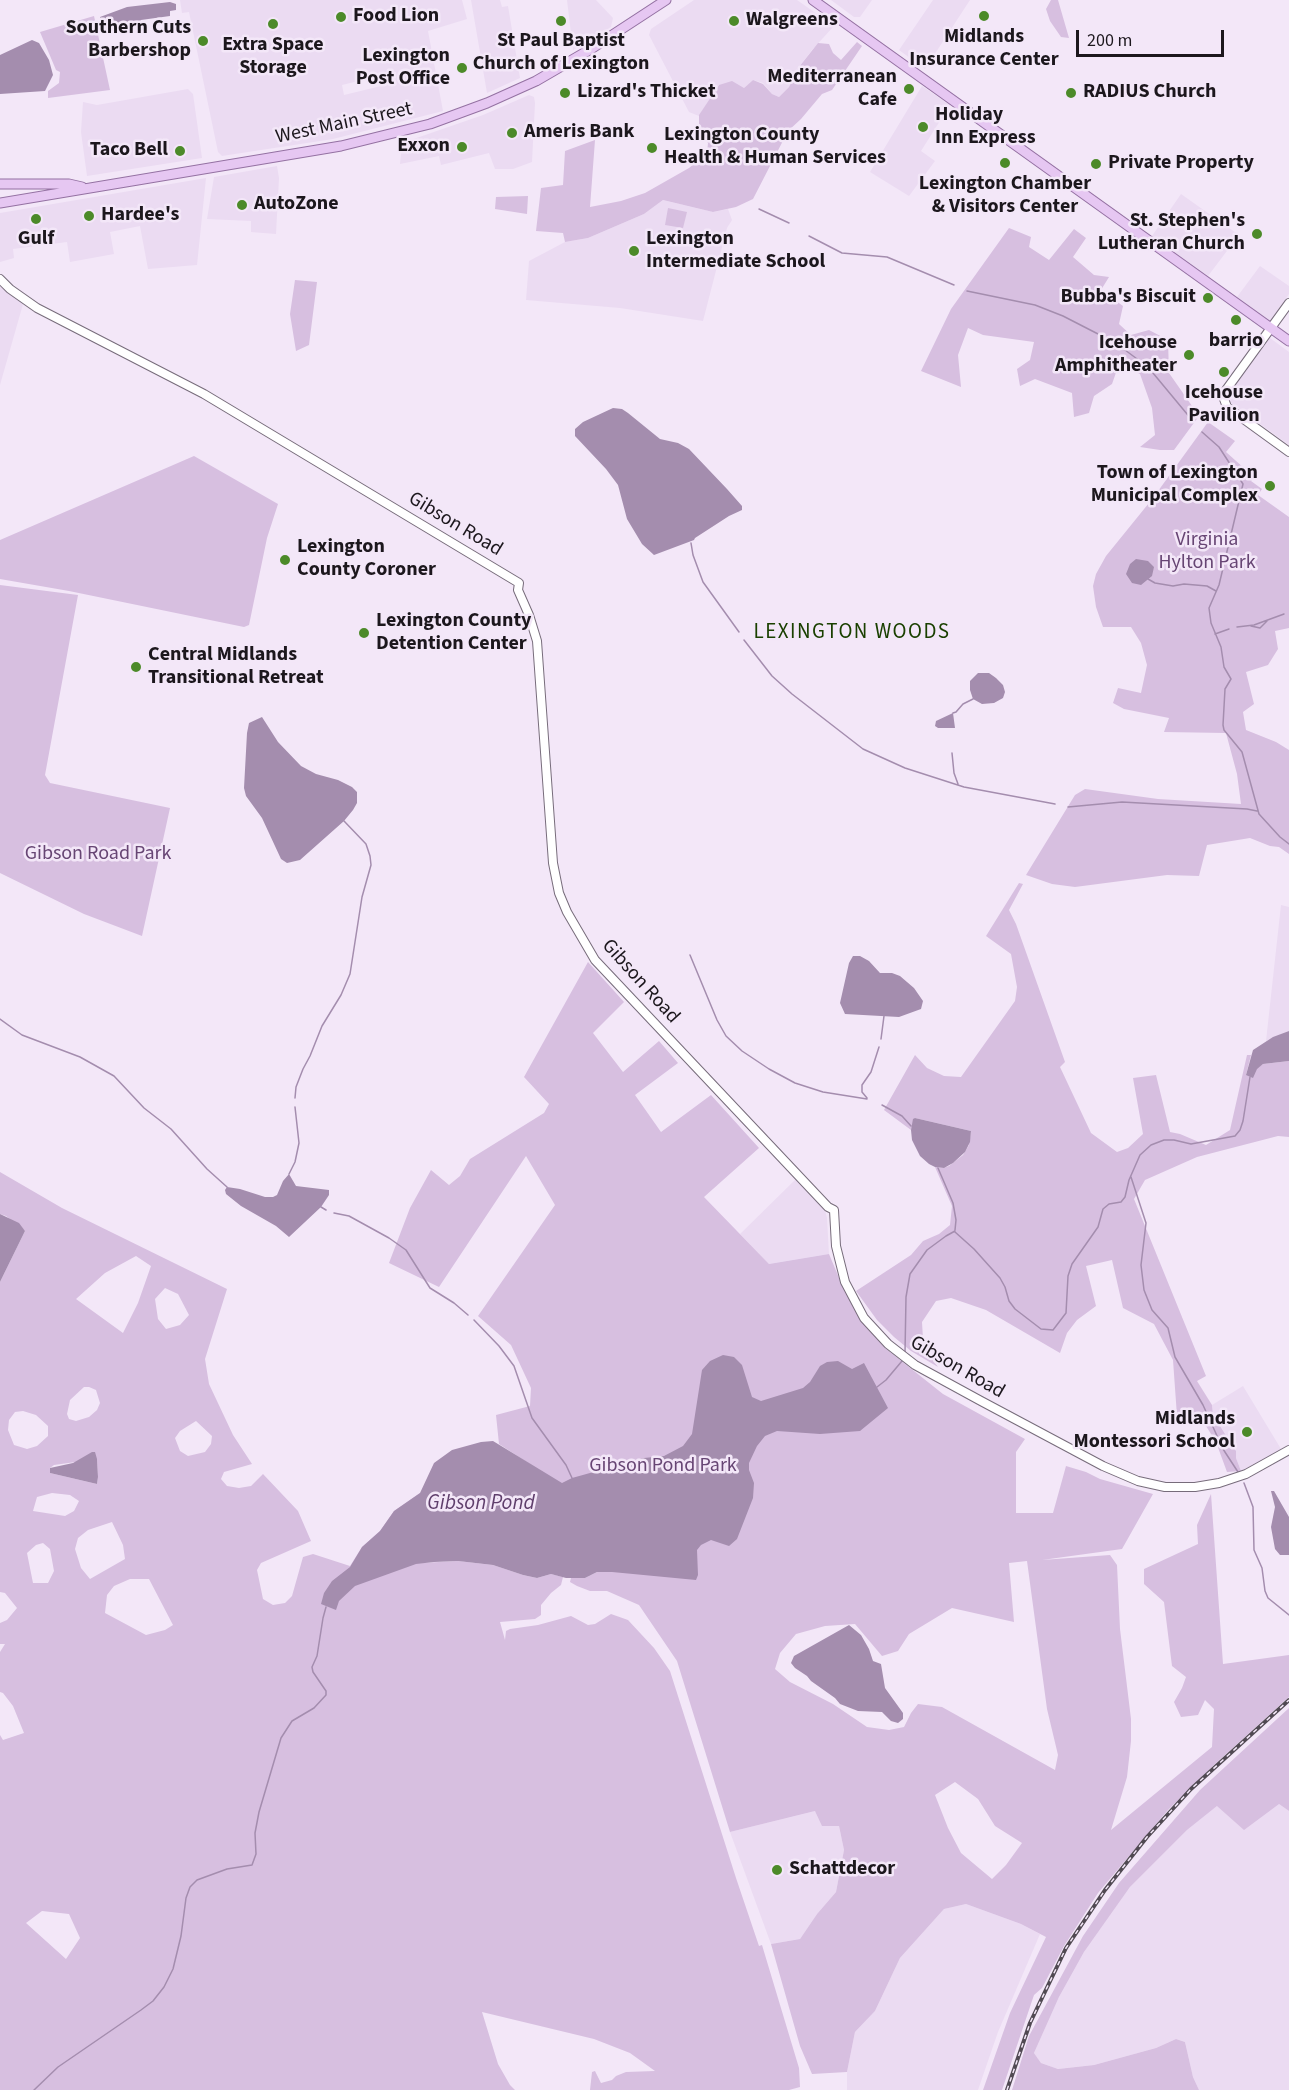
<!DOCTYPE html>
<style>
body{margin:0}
#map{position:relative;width:1289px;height:2090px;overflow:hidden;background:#f3e7f8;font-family:"Source Sans 3",sans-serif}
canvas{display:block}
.scale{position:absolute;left:1076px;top:30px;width:148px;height:27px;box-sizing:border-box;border:3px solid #1c171d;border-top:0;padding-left:8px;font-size:18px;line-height:21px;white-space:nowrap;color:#1c171d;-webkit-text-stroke:4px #f3e7f8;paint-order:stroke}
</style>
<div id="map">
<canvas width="1289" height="2090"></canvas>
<div class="scale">200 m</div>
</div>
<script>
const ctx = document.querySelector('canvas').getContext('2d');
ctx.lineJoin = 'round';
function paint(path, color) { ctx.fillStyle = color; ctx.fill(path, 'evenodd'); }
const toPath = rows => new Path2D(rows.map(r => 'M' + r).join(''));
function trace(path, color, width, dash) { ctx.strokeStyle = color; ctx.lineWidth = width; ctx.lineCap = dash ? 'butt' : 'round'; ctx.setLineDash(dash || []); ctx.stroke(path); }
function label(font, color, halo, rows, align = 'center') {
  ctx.font = font + ' "Source Sans 3",sans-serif'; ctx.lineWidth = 5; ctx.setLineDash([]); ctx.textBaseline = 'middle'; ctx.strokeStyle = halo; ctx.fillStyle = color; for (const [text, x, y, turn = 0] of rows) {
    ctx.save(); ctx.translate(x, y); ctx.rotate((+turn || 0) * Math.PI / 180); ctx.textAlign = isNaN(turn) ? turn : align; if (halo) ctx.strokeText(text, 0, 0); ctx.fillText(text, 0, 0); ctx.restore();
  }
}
paint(toPath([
 [180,0,462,0,467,19,428,31,443,111,333,139,222,156,218,152,189,12,182,13],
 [379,76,381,86,344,95,342,85],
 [471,0,500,0,502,7,508,6,520,78,487,93],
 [567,0,596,0,613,18,611,27,573,50],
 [694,0,797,0,834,26,812,50,799,67,789,87,779,97,772,94,763,83,753,80,744,88,719,85,699,116,689,112,649,35,651,29],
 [831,0,872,0,860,17,854,17],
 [933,0,970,0,925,69,899,50],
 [922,86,950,105,921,151,935,161,909,196,870,172],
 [188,89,193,94,202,158,87,176,81,132,83,102,97,105],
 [529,95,534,97,535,103,532,162,513,169,495,169,489,153,441,165,439,156,400,164,402,143,483,115],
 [277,166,279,178,276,234,251,232,251,221,207,219,214,177],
 [206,178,197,265,148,269,140,226,110,232,114,254,70,262,67,242,13,249,14,258,0,262,0,213],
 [1181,194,1239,235,1208,276,1152,236],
 [663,200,713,212,728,209,732,220,727,228,703,321,620,308,526,300,529,261,565,242,588,238,644,214],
 [1260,266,1289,286,1289,294,1270,321,1237,297],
 [0,287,23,304,0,385],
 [1270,338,1289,352,1289,445,1230,402,1229,399,1231,390,1241,375],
 [1281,905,1289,907,1289,1031,1266,1041],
 [796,1179,825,1210,827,1218,829,1254,769,1264,740,1234],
 [1243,1386,1281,1449,1264,1461,1241,1471,1236,1458,1236,1450,1213,1415,1212,1405],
 [1279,1804,1289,1811,1289,2090,1199,2090,1193,2077,1185,2042,1176,2039,1156,2048,1094,2065,1058,2069,1041,2063,1034,2053,1059,1997,1084,1952,1130,1887,1187,1830,1217,1806],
 [815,1811,839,1826,844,1850,836,1892,817,1914,800,1939,771,1944,730,1832],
 [966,1904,1021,1924,1040,1934,998,2032,978,2090,847,2090,847,2072,855,2032,875,2011,900,1958,944,1909]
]), '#ebdbf2');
paint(toPath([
 [1051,0,1058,0,1069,38,1061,37,1050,21,1046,9],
 [94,16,110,90,48,98,48,91,59,83,60,72,56,70,40,32],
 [857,42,862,46,832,90,822,94,801,119,788,131,753,199,736,207,713,212,663,200,644,214,588,238,565,242,563,233,536,231,541,188,563,185,565,151,595,140,590,207,621,201,645,193,689,168,707,153,708,143,699,134,699,115,719,85,732,81,744,88,753,80,763,84,772,94,779,97,789,87,799,67,818,43,829,44,833,53,841,60],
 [528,196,527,214,495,209,496,197],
 [668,208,687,212,683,228,665,225],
 [1009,228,1031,237,1029,247,1049,260,1074,229,1086,238,1073,257,1094,275,1109,277,1101,290,1123,306,1119,324,1131,335,1149,330,1168,340,1169,373,1199,416,1174,450,1160,450,1140,447,1155,435,1152,408,1140,374,1119,364,1112,384,1094,396,1089,413,1074,417,1072,393,1035,379,1020,386,1017,369,1030,360,1034,342,983,335,968,328,958,355,961,387,921,371,951,309],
 [295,280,317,282,309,345,296,351,290,314],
 [1208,422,1235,441,1226,452,1254,477,1251,481,1262,489,1258,495,1289,517,1289,628,1275,631,1278,649,1268,665,1246,672,1254,704,1243,712,1246,730,1276,742,1289,750,1289,854,1279,847,1270,846,1250,838,1207,845,1199,876,1167,875,1075,887,1052,884,1026,875,1075,795,1085,789,1158,799,1241,804,1237,774,1226,733,1164,732,1169,718,1124,709,1113,703,1118,688,1141,693,1147,665,1141,643,1131,627,1103,627,1096,607,1093,586,1096,574,1106,556,1153,498],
 [194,456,278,504,267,538,249,625,244,627,69,591,0,579,0,540],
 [0,585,78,595,45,775,50,783,170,808,142,936,84,914,0,873],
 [1019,883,1023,884,1009,910,1016,924,1065,1062,1060,1067,1091,1133,1117,1152,1128,1148,1143,1134,1133,1078,1156,1075,1170,1132,1180,1134,1206,1145,1230,1130,1247,1055,1251,1055,1246,1075,1263,1064,1289,1061,1289,1137,1278,1136,1197,1157,1145,1180,1134,1199,1206,1376,1197,1381,1212,1405,1213,1415,1236,1451,1236,1458,1241,1471,1227,1472,1216,1442,1201,1418,1177,1416,1173,1360,1154,1324,1123,1308,1112,1260,1086,1266,1096,1306,1077,1320,1067,1333,1060,1353,986,1310,951,1298,936,1301,922,1322,923,1339,927,1352,938,1367,911,1351,894,1337,877,1320,856,1291,911,1255,923,1241,939,1234,950,1225,952,1206,935,1167,943,1168,949,1166,963,1155,969,1145,971,1131,915,1118,911,1130,884,1110,915,1055,927,1068,944,1076,961,1077,1015,1001,1017,987,1011,954,986,936],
 [588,962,624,1002,593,1033,623,1072,659,1041,678,1063,635,1095,661,1132,711,1095,759,1148,704,1197,769,1264,829,1254,845,1292,855,1309,885,1348,943,1394,1025,1439,1016,1452,1016,1513,1053,1513,1066,1466,1086,1472,1100,1479,1153,1494,1122,1549,1042,1560,1110,1555,1117,1565,1120,1629,1131,1719,1131,1741,1127,1777,1111,1830,1212,1747,1214,1709,1205,1700,1198,1715,1181,1717,1174,1702,1182,1688,1186,1677,1172,1666,1164,1602,1144,1584,1144,1569,1198,1544,1197,1525,1211,1494,1223,1664,1289,1655,1289,1697,1214,1765,1168,1810,1098,1893,1064,1946,1042,1988,1034,1995,1002,2090,983,2090,1010,2013,1046,1937,1021,1924,966,1904,944,1909,900,1958,875,2011,855,2032,847,2072,812,2074,800,2046,771,1944,800,1939,817,1914,836,1892,844,1850,839,1826,822,1826,815,1811,730,1832,677,1661,639,1605,607,1591,590,1591,577,1586,570,1582,571,1578,585,1578,597,1572,611,1572,568,1481,565,1483,559,1483,499,1444,496,1415,530,1406,531,1388,511,1345,478,1316,555,1205,526,1156,439,1287,389,1263,410,1208,431,1170,449,1185,460,1176,470,1159,544,1113,549,1104,524,1077],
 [1027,1561,1047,1709,1058,1755,1055,1770,942,1707,918,1704,911,1713,904,1727,889,1730,867,1727,833,1704,790,1682,775,1669,780,1653,796,1634,825,1626,855,1624,882,1656,898,1651,909,1634,952,1608,1014,1622,1009,1563],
 [955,1782,978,1799,995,1826,1022,1843,1006,1865,992,1879,961,1853,948,1828,935,1795],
 [0,1172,62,1208,227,1289,205,1359,209,1384,233,1435,252,1464,224,1472,221,1479,227,1486,239,1488,251,1486,263,1474,298,1511,311,1541,261,1563,257,1570,263,1599,273,1605,285,1603,292,1596,303,1557,313,1554,350,1566,362,1547,380,1531,394,1511,420,1493,420,1563,458,1561,493,1565,523,1575,537,1578,551,1574,563,1577,561,1585,551,1593,541,1605,541,1615,535,1619,500,1622,505,1640,506,1631,510,1629,538,1625,571,1616,588,1625,595,1624,611,1614,628,1620,654,1648,670,1671,736,1878,759,1946,762,1945,799,2068,800,2087,789,2090,590,2090,592,2072,595,2071,601,2083,612,2080,616,2076,626,2072,655,2071,630,2053,594,2039,482,2012,498,2064,510,2085,515,2090,0,2090,0,1735,3,1740,24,1733,13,1706,3,1693,0,1692,0,1652,5,1644,0,1644,0,1623,7,1620,17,1608,5,1593,0,1592,0,1282,25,1231,6,1216,0,1214],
 [136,1256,151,1266,138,1303,123,1333,76,1299,105,1273],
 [165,1288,178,1294,189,1315,180,1325,166,1329,158,1319,155,1299],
 [84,1387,89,1387,96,1390,100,1403,97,1410,89,1417,76,1421,69,1419,67,1414,70,1400],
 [23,1411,36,1415,48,1426,48,1436,37,1446,27,1449,14,1445,8,1430,9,1420,15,1412],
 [196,1421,212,1436,211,1444,205,1452,188,1456,180,1451,175,1438,180,1431],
 [97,1459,98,1477,97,1484,50,1473,50,1468,54,1465],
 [52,1493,70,1495,79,1501,74,1511,65,1516,33,1511,37,1497],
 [112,1522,123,1545,125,1559,90,1579,81,1568,75,1549,78,1538,88,1530],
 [43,1543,50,1549,54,1571,48,1583,33,1583,27,1553,36,1545],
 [130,1579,149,1579,173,1625,165,1630,146,1635,105,1613,107,1595,114,1586],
 [42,1911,69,1914,80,1938,66,1959,26,1923],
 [1289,1708,1289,1811,1279,1804,1244,1830,1217,1806,1187,1830,1130,1887,1084,1952,1059,1997,1034,2053,1041,2063,1058,2069,1094,2065,1156,2048,1176,2039,1185,2042,1193,2077,1199,2090,1012,2090,1029,2036,1083,1936,1119,1883,1200,1790]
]), '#d7bfe0');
paint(toPath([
 [170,2,176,4,176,10,170,11,170,16,141,20,135,28,103,32,101,29,100,17,127,7],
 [32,40,39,43,49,60,53,75,45,91,0,94,0,55],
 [613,408,622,409,628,413,660,439,678,443,689,449,727,489,742,506,742,510,729,516,695,538,694,540,654,555,642,544,627,519,618,485,606,469,575,436,575,429,583,422],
 [1136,559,1148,561,1154,567,1152,576,1141,585,1132,583,1126,574,1130,564],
 [978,673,989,673,996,678,1003,685,1005,692,1003,698,994,703,982,704,973,699,970,690,970,681],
 [953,713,955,728,938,728,935,726,936,721],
 [262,717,278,742,301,766,316,774,338,780,352,787,357,792,357,803,353,810,344,821,300,860,287,863,281,859,262,818,246,796,244,788,247,733,249,723],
 [853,956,860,956,869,961,880,973,892,973,900,976,914,988,923,1001,921,1009,899,1017,845,1014,840,1003,849,963],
 [1289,1031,1289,1061,1263,1064,1257,1069,1253,1078,1246,1075,1253,1050,1273,1037],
 [915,1118,971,1131,970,1142,965,1152,953,1163,944,1168,935,1167,929,1164,920,1156,912,1140,911,1130,913,1119],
 [289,1174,296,1186,329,1190,329,1195,321,1207,289,1237,276,1226,241,1206,226,1194,225,1190,227,1187,240,1189,265,1197,273,1197,277,1195,283,1181],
 [0,1214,19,1223,25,1231,0,1282],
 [723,1355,734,1357,742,1365,752,1397,761,1401,803,1388,810,1382,820,1366,827,1362,838,1361,852,1369,864,1363,888,1408,860,1431,820,1434,777,1431,765,1436,757,1446,749,1463,749,1470,754,1483,753,1498,737,1539,729,1546,711,1540,701,1545,697,1550,698,1575,696,1580,612,1572,597,1572,585,1578,566,1578,551,1574,537,1578,523,1575,493,1565,458,1561,434,1562,416,1564,355,1586,339,1601,336,1610,321,1604,324,1593,332,1581,350,1567,362,1547,380,1531,394,1511,420,1493,434,1463,452,1450,481,1442,493,1441,562,1483,572,1478,644,1458,664,1456,683,1446,692,1434,702,1370,710,1361],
 [92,1452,95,1452,97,1459,98,1477,97,1484,50,1473,50,1468,73,1463],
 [1271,1491,1274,1491,1289,1517,1289,1555,1280,1555,1275,1549,1271,1527,1275,1507],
 [849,1625,861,1635,869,1649,873,1661,881,1664,885,1688,903,1713,903,1719,898,1723,891,1721,882,1712,858,1711,840,1704,835,1698,811,1681,807,1676,795,1668,791,1663,794,1656]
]), '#a48dae');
trace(toPath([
 [759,209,789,223],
 [809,236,842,253,887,257,954,285],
 [967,291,1035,305,1063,316,1100,335,1125,350,1148,367,1192,420],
 [1202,432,1219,447,1243,484,1219,585,1209,608,1211,623,1221,647,1224,667,1231,679,1225,689,1223,725,1224,730,1242,752,1259,814,1280,837,1289,844],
 [691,543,693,555,703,582,739,632],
 [1148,579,1155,583,1173,586,1184,584,1207,586,1216,591],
 [1251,626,1260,628,1267,621],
 [1237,627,1254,625,1284,614],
 [1215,634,1229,629],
 [744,640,772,676,792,694,863,749,905,768,964,787,1055,804],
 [953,713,956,712,963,704,973,699],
 [952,753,954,773,958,784],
 [1068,807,1122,802,1247,809,1257,811],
 [690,955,717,1020,726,1036,742,1051,769,1069,795,1083,823,1092,867,1099],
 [0,1019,22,1035,80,1057,114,1076,144,1108,171,1129,207,1169,227,1187],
 [881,1039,884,1016],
 [295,1098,296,1087,303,1069,310,1056,322,1026,341,995,350,974,362,897,371,865,370,856,366,844,344,821],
 [867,1098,862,1092,862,1085,871,1072,879,1047],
 [882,1105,902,1116,911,1126],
 [938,1168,953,1203,956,1220,955,1230],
 [289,1174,295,1162,299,1143,295,1107],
 [1131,1177,1146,1223,1141,1265,1144,1290,1152,1310,1168,1328,1175,1357,1203,1405,1223,1449,1238,1472],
 [321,1207,326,1210],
 [334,1213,349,1216,389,1238,406,1250,430,1288,454,1303,468,1315],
 [955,1232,974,1249,1000,1278,1005,1287,1009,1301,1015,1309,1041,1329,1053,1330,1066,1313,1068,1276,1072,1264,1098,1227,1103,1209,1109,1204,1121,1202,1125,1197,1129,1180,1140,1155,1151,1145,1164,1140,1174,1140,1191,1144,1235,1136,1240,1130,1243,1121,1250,1077],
 [474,1320,499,1346,514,1366,532,1418,566,1465,572,1478],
 [905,1353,906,1297,910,1274,927,1250,946,1236,955,1231],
 [877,1387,886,1380,902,1361],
 [1244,1483,1253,1507,1254,1550,1262,1568,1265,1591,1268,1598,1289,1615],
 [34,2090,58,2067,141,2010,153,2001,164,1987,173,1969,181,1936,186,1898,190,1887,197,1880,227,1869,252,1865,256,1854,255,1833,259,1812,281,1738,292,1721,314,1708,326,1695,326,1691,313,1672,312,1667,317,1656,323,1618,326,1607]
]), '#a48dae', 1.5);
const tertiary = toPath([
 [0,279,10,289,37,308,204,394,519,583,518,590,529,615,537,641,553,863,559,893,567,912,595,960,828,1207,834,1210,836,1246,845,1282,864,1318,888,1344,915,1365,981,1401,1103,1466,1138,1481,1165,1487,1195,1487,1219,1483,1246,1474,1289,1450]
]);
const secondary = toPath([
 [1289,303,1226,390,1224,399,1227,407,1289,452]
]);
const primary = toPath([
 [813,0,1289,341],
 [0,184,69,184,82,187],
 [0,203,341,146,430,124,487,103,536,81,591,49,666,0]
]);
trace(tertiary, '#776c7b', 10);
trace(secondary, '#776c7b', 10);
trace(primary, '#9471a2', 11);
trace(tertiary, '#fff', 8);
trace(secondary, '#fff', 8);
trace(primary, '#e6c7f2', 9);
const rail = toPath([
 [1007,2090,1030,2023,1066,1948,1105,1890,1147,1837,1191,1789,1289,1700]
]);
trace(rail, '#514a53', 4);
trace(rail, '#f3e7f8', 1.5, [4.5]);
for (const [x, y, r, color] of [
 [984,16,6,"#4c8a29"],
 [341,17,6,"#4c8a29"],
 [561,21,6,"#4c8a29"],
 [734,21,6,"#4c8a29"],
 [273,24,6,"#4c8a29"],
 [203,41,6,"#4c8a29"],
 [462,68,6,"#4c8a29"],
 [909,89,6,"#4c8a29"],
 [565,93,6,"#4c8a29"],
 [1071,93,6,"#4c8a29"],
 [923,127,6,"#4c8a29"],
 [512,133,6,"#4c8a29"],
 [462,147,6,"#4c8a29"],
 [652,148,6,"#4c8a29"],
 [180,151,6,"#4c8a29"],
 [1005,163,6,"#4c8a29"],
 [1096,164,6,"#4c8a29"],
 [242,205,6,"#4c8a29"],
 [89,216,6,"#4c8a29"],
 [36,219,6,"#4c8a29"],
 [1257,234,6,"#4c8a29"],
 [634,251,6,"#4c8a29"],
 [1208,298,6,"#4c8a29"],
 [1236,320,6,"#4c8a29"],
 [1189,355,6,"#4c8a29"],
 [1224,372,6,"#4c8a29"],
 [1270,486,6,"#4c8a29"],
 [285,560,6,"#4c8a29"],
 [364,633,6,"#4c8a29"],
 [136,667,6,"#4c8a29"],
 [1247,1432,6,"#4c8a29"],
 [777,1870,6,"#4c8a29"]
]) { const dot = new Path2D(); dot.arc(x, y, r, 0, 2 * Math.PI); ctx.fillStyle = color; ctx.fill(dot); trace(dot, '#f3e7f8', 2); }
label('bold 20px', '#1c171d', '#f3e7f8', [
 ["Food Lion",353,17],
 ["Walgreens",746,21],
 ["Southern Cuts",191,29,"right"],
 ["Barbershop",191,52,"right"],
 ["Midlands",984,38,"center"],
 ["Insurance Center",984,61,"center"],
 ["St Paul Baptist",561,42,"center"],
 ["Church of Lexington",561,65,"center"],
 ["Extra Space",273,46,"center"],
 ["Storage",273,69,"center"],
 ["Lexington",450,57,"right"],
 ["Post Office",450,80,"right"],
 ["Mediterranean",897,78,"right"],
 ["Cafe",897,101,"right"],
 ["Lizard's Thicket",577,93],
 ["RADIUS Church",1083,93],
 ["Holiday",935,116],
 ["Inn Express",935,139],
 ["Ameris Bank",524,133],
 ["Lexington County",664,136],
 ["Health & Human Services",664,159],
 ["Exxon",450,147,"right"],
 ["Taco Bell",168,151,"right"],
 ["Private Property",1108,164],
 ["Lexington Chamber",1005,185,"center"],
 ["& Visitors Center",1005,208,"center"],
 ["AutoZone",254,205],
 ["Hardee's",101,216],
 ["St. Stephen's",1245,222,"right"],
 ["Lutheran Church",1245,245,"right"],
 ["Gulf",36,240,"center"],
 ["Lexington",646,240],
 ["Intermediate School",646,263],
 ["Bubba's Biscuit",1196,298,"right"],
 ["barrio",1236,342,"center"],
 ["Icehouse",1177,344,"right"],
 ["Amphitheater",1177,367,"right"],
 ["Icehouse",1224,394,"center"],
 ["Pavilion",1224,417,"center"],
 ["Town of Lexington",1258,474,"right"],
 ["Municipal Complex",1258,497,"right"],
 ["Lexington",297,548],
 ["County Coroner",297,571],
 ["Lexington County",376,622],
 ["Detention Center",376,645],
 ["Central Midlands",148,656],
 ["Transitional Retreat",148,679],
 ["Midlands",1235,1420,"right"],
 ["Montessori School",1235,1443,"right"],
 ["Schattdecor",789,1870]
], 'left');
label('20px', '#1c171d', '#f3e7f8', [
 ["West Main Street",344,124,-12],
 ["Gibson Road",455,525,31],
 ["Gibson Road",640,982,48],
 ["Gibson Road",957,1368,30]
]);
label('20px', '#674574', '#f3e7f8', [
 ["Virginia",1207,541],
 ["Hylton Park",1207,564],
 ["Gibson Road Park",98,855],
 ["Gibson Pond Park",663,1467]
]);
ctx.letterSpacing = '1.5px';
label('21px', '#1a4000', '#f3e7f8', [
 ["LEXINGTON WOODS",852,633]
]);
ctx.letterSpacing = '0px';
label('italic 21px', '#5f3e6c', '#f3e7f8', [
 ["Gibson Pond",481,1504]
]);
</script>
